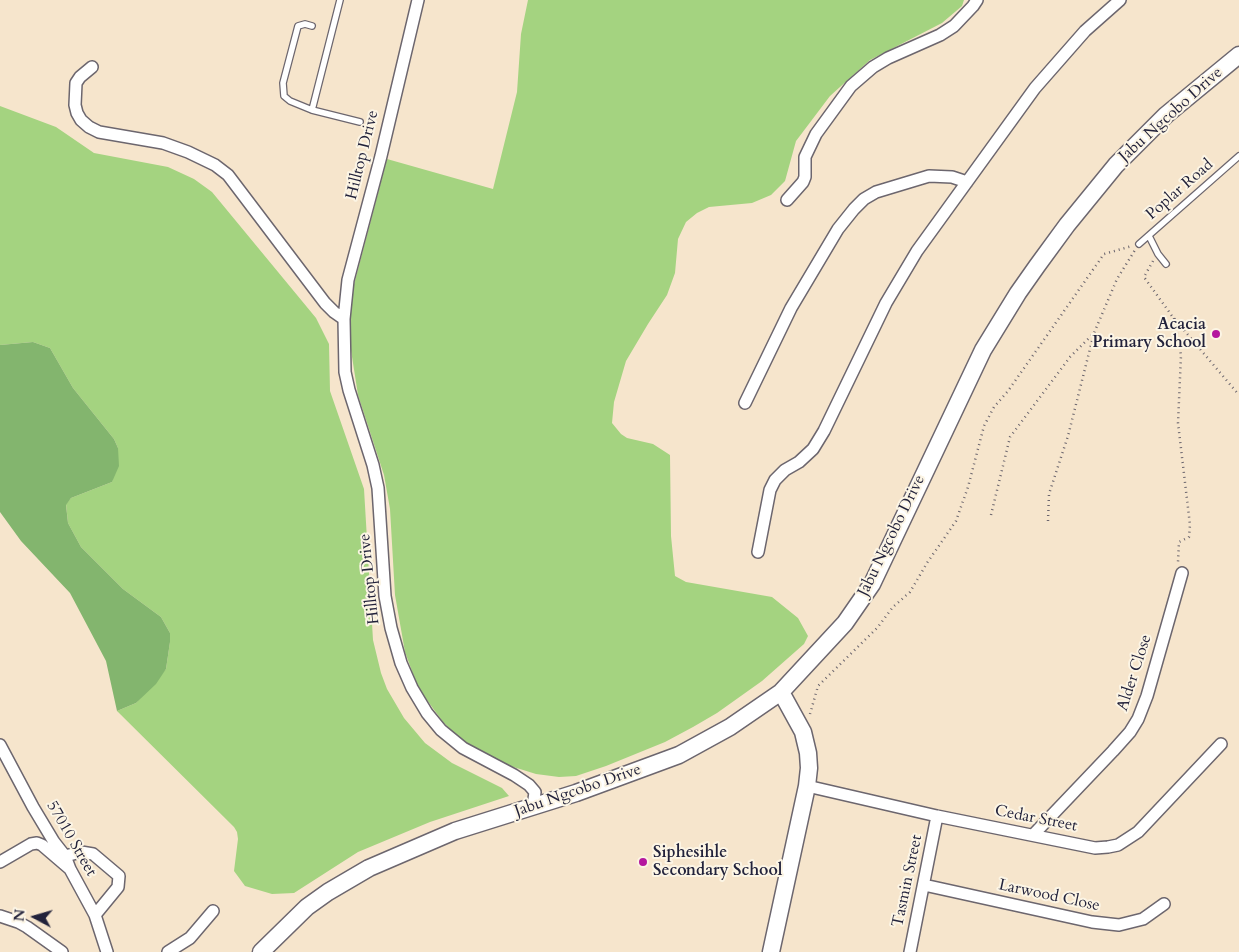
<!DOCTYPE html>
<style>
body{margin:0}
#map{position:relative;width:1239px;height:952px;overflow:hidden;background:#f6e5cc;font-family:Cardo,serif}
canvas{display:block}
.north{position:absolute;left:10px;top:892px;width:50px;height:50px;-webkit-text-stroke:4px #fcf5e5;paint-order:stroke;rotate:276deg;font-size:14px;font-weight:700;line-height:20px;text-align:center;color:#22223b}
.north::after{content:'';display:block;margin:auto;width:18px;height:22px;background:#22223b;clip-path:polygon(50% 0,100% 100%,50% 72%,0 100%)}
</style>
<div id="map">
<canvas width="1239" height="952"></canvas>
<div class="north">N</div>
</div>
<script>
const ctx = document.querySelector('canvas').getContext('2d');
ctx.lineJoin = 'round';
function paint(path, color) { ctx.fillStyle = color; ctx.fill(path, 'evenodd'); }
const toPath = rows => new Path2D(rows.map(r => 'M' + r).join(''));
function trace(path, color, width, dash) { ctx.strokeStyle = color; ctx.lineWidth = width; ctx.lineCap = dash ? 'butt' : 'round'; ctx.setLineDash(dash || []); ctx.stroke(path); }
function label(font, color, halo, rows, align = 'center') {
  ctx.font = font + ' Cardo,serif'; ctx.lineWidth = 4; ctx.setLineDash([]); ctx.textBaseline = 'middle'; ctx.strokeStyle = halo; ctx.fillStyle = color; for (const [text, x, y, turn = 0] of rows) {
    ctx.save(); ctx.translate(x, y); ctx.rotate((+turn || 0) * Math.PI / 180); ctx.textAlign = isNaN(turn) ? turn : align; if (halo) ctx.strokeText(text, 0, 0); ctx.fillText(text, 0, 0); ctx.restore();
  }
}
paint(toPath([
 [528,0,964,0,962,6,942,23,870,60,830,96,796,141,785,181,771,195,752,203,709,207,697,213,686,222,678,239,675,273,667,295,648,324,626,361,614,402,612,423,621,434,627,438,653,444,670,455,671,536,675,576,686,582,772,597,798,618,808,636,804,644,762,681,717,713,693,727,665,742,606,766,576,776,559,777,536,774,507,765,479,752,455,734,443,722,424,696,416,682,405,652,395,595,390,509,384,475,358,395,350,344,350,310,352,292,387,159,493,189,517,92,521,34],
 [0,106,56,127,94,153,168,167,194,179,212,192,316,318,329,344,330,391,364,489,373,640,381,673,387,689,404,718,425,743,452,763,502,788,509,796,430,822,358,852,294,893,272,894,245,886,234,871,238,839,237,832,234,827,117,711,136,703,166,669,170,642,170,633,161,617,123,589,81,547,68,523,66,504,71,498,112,482,118,448,114,439,73,388,50,348,33,342,0,345]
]), '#a4d380');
paint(toPath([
 [33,342,50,348,73,388,114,439,118,448,119,466,112,482,71,498,66,505,68,523,81,547,123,589,161,617,170,633,170,642,166,669,156,684,136,703,117,711,106,661,70,593,21,541,0,512,0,345]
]), '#83b56e');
const lane = toPath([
 [312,26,305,24,298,26,283,83,284,96,290,101,312,110,360,122],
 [312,110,340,0],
 [1149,236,1158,254,1166,264],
 [1139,244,1239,156]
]);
const street = toPath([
 [418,0,381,156,348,280,344,319,345,372,349,390,373,465,378,488,385,596,391,628,401,663,412,688,427,713,441,730,463,748,514,775,529,785,535,792,533,807],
 [92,67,80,77,76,83,75,105,77,113,81,120,89,127,99,132,163,143,188,152,215,165,228,175,325,303,334,312,344,319],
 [787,200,803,182,805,177,805,157,816,134,851,86,873,67,888,58,940,35,954,26,973,6,977,0],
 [745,403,791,308,838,229,854,209,864,199,876,192,929,176,952,177,967,182],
 [758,552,770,490,775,480,785,470,799,462,813,449,824,431,886,303,917,251,1035,88,1085,31,1120,0],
 [0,745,33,807,54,842,65,856,70,869,95,915,107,952],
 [807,786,937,816,1095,848,1108,847,1118,845,1138,832,1221,744],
 [1033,835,1113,751,1130,732,1138,719,1147,696,1182,573],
 [65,856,81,852,93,854,119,876,118,887,95,915],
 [0,862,31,844,37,843,42,845,70,869],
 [924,885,1092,922,1119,925,1143,919,1164,904],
 [0,916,18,922,27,927,62,952],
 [168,952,190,938,213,911],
 [910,952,937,816]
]);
const secondary = toPath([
 [261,952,307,907,328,892,369,868,455,831,576,793,679,755,730,727,781,692,845,623,872,584,983,350,1018,293,1037,266,1067,225,1116,165,1166,115,1239,55],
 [771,952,807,786,809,768,808,753,803,732,781,692]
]);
trace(lane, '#6c666e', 8);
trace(street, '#6c666e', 14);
trace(secondary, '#6c666e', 19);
trace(toPath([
 [1153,261,1144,277,1172,316,1239,395],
 [1174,318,1181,355,1178,423,1190,525,1189,537,1179,542,1178,562],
 [991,515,1010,437,1070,357,1093,334],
 [1048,521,1049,494,1068,436,1094,333,1117,279,1135,250],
 [810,714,818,686,878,627,893,607,910,592,927,563,956,521,968,487,984,426,994,407,1008,391,1104,254,1132,246]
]), '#6c666e', 2.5, [1, 4]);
trace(lane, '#fff', 5.5);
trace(street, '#fff', 11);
trace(secondary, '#fff', 16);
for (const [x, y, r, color] of [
 [1216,334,5,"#b5179e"],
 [643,862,5,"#b5179e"]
]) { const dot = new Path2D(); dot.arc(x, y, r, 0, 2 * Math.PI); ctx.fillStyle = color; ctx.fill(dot); trace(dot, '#fcf5e5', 2); }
label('16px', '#22223b', '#fcf5e5', [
 ["Jabu Ngcobo Drive",1171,115,-42],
 ["Hilltop Drive",363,155,-76],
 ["Poplar Road",1180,190,-41],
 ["Jabu Ngcobo Drive",892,536,-64],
 ["Hilltop Drive",370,579,-96],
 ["Alder Close",1135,673,-72],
 ["Jabu Ngcobo Drive",578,791,-19],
 ["Cedar Street",1036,819,11],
 ["57010 Street",71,839,60],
 ["Tasmin Street",908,881,-78],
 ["Larwood Close",1049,896,12]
]);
label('bold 16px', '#22223b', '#fcf5e5', [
 ["Acacia",1206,325],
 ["Primary School",1206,343],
 ["Siphesihle",653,853,"left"],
 ["Secondary School",653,871,"left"]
], 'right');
</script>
